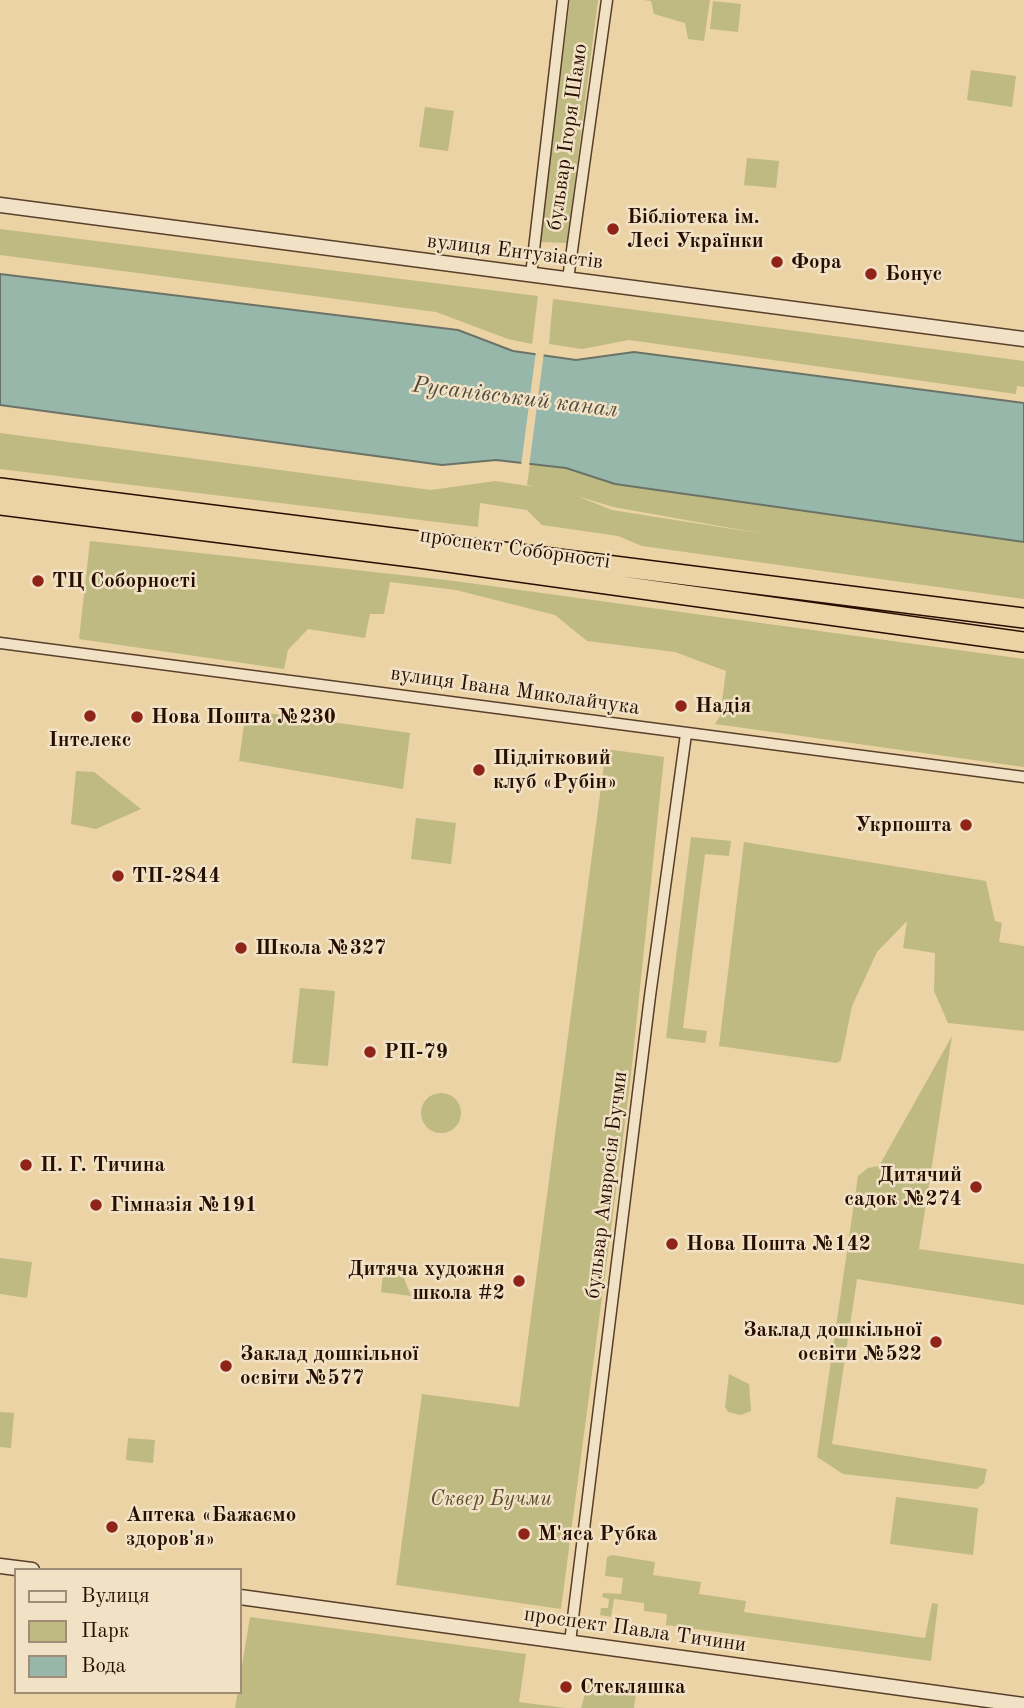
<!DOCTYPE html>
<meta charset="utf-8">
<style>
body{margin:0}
#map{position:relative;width:1024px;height:1708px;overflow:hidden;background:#ebd3a6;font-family:"Old Standard TT",serif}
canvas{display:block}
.legend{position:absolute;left:14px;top:1568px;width:228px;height:126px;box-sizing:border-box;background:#f2e2c5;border:2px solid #a18d77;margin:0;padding:9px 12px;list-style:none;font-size:21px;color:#280d01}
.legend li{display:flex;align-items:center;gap:14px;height:35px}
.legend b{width:35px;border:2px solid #a18d77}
</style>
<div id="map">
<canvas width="1024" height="1708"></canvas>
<ul class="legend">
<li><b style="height:9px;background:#f2e2c5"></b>Вулиця</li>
<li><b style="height:19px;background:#beba82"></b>Парк</li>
<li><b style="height:19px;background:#98b7ab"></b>Вода</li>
</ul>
</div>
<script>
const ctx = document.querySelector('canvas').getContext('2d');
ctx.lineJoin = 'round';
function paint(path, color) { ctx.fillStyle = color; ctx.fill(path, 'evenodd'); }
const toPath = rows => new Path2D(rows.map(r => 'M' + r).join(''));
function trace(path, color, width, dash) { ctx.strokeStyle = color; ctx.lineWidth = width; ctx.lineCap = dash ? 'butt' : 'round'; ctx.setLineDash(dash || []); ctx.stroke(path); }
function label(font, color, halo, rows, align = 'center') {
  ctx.font = font + ' "Old Standard TT",serif'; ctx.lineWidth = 5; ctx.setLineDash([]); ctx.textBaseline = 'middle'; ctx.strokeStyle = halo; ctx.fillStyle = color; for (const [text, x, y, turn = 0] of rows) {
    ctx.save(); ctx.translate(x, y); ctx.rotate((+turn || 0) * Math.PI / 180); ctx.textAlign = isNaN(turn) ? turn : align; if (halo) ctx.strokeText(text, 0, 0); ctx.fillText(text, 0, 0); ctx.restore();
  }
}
paint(toPath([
 [570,0,598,0,567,243,540,242],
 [643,0,710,0,704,41,688,39,685,23,654,14,651,1],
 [713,1,741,4,738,32,710,29],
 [971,70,1016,76,1012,107,967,100],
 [425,107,454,111,448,151,419,147],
 [747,158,779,161,776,188,744,185],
 [0,229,538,296,532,344,508,339,436,312,0,255],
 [553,299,1024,361,1024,387,1017,386,1016,394,629,340,582,349,549,344],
 [0,433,431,490,495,481,535,487,527,485,530,464,567,468,615,484,1024,542,1024,599,642,546,618,536,542,525,527,510,480,503,478,527,0,469],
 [577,496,613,507,764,534,612,510],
 [90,541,447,580,1024,659,1024,767,715,724,720,716,726,671,675,652,587,641,555,615,456,590,390,582,384,614,370,614,365,638,308,629,288,650,284,669,79,639],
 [246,710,410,733,403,789,239,761],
 [606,749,664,757,630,1084,561,1609,396,1585,422,1394,519,1407],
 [76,771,94,772,141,809,96,829,71,824],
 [416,818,456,823,451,864,411,859],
 [691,837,731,841,729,856,705,854,683,1028,707,1031,705,1043,666,1038],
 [744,842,986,881,995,921,1002,923,999,942,1024,946,1024,1031,948,1023,934,991,935,953,903,948,907,921,877,952,852,1006,841,1060,837,1063,719,1046],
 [300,988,335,991,328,1066,292,1063],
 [952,1036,919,1249,1024,1264,1024,1305,857,1279,832,1444,987,1469,984,1483,977,1489,843,1474,817,1457,858,1176,868,1168,879,1166],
 '421 1113a20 20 0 1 1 40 0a20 20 0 1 1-40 0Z',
 [0,1258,32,1262,27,1298,0,1294],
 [383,1273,403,1276,411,1296,381,1292],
 [729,1374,749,1384,751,1411,741,1415,728,1412,725,1407],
 [0,1412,14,1413,11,1448,0,1447],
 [128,1438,155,1440,153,1463,126,1460],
 [896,1497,978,1508,973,1555,890,1544],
 [612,1555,655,1562,653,1575,701,1582,699,1594,746,1601,744,1612,925,1638,932,1603,938,1604,931,1661,666,1625,667,1614,644,1611,644,1603,614,1599,611,1617,600,1615,601,1608,608,1608,609,1599,602,1597,603,1593,621,1594,623,1578,605,1576,607,1557],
 [250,1617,526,1654,519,1702,565,1708,235,1708],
 [588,1684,636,1693,634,1708,581,1708]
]), '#beba82');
const water = toPath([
 [0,274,458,330,513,351,576,360,634,352,1024,403,1024,542,615,484,566,468,496,460,442,465,0,405,0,274]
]);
paint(water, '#98b7ab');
trace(water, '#6b7367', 2);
paint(toPath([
 [536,351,544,352,529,467,521,466]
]), '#ebd3a6');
const minor = toPath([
 [531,275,563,0],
 [568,279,607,0],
 [0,643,1024,777],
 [570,1642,650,996,686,734]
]);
const tertiary = toPath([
 [0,205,1024,339],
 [0,1566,32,1570],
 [240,1597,1024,1705]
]);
const trunk = toPath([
 [0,488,1024,618],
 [0,505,419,558,1024,642]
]);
trace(minor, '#593e2a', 13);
trace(tertiary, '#593e2a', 17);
trace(trunk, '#280d01', 22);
trace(minor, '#f2e2c5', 10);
trace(tertiary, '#f2e2c5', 14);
trace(trunk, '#ebd3a6', 19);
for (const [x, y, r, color] of [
 [613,229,7,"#8f2418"],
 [777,262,7,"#8f2418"],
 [871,274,7,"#8f2418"],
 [38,581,7,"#8f2418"],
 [681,706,7,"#8f2418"],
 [90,716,7,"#8f2418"],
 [137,717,7,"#8f2418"],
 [479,770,7,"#8f2418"],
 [966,825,7,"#8f2418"],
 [118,876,7,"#8f2418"],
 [241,948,7,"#8f2418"],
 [370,1052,7,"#8f2418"],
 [26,1165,7,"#8f2418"],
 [976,1187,7,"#8f2418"],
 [96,1205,7,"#8f2418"],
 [672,1244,7,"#8f2418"],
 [519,1281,7,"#8f2418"],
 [936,1342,7,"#8f2418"],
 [226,1366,7,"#8f2418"],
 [112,1527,7,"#8f2418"],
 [524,1534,7,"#8f2418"],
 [566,1687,7,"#8f2418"]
]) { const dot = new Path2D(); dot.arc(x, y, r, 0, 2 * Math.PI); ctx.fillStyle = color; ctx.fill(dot); trace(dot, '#f2e2c5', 2.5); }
label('21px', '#280d01', '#f2e2c5', [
 ["бульвар Ігоря Шамо",568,137,-82],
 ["вулиця Ентузіастів",515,252,7],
 ["проспект Соборності",515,549,8],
 ["вулиця Івана Миколайчука",515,691,8],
 ["бульвар Амвросія Бучми",607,1185,-83],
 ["проспект Павла Тичини",635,1630,8]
]);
label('bold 21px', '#280d01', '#f2e2c5', [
 ["Бібліотека ім.",627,217],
 ["Лесі Українки",627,241],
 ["Фора",791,262],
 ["Бонус",885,274],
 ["ТЦ Соборності",52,581],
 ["Надія",695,706],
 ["Нова Пошта №230",151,717],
 ["Інтелекс",90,740,"center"],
 ["Підлітковий",493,758],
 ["клуб «Рубін»",493,782],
 ["Укрпошта",952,825,"right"],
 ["ТП-2844",132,876],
 ["Школа №327",255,948],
 ["РП-79",384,1052],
 ["П. Г. Тичина",40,1165],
 ["Дитячий",962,1175,"right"],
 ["садок №274",962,1199,"right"],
 ["Гімназія №191",110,1205],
 ["Нова Пошта №142",686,1244],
 ["Дитяча художня",505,1269,"right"],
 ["школа #2",505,1293,"right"],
 ["Заклад дошкільної",922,1330,"right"],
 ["освіти №522",922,1354,"right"],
 ["Заклад дошкільної",240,1354],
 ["освіти №577",240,1378],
 ["Аптека «Бажаємо",126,1515],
 ["здоров'я»",126,1539],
 ["М'яса Рубка",538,1534],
 ["Стекляшка",580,1687]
], 'left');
label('italic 21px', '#5c4a2e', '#f2e2c5', [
 ["Сквер Бучми",491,1499]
]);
label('italic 23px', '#4f483c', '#f2e2c5', [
 ["Русанівський канал",515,398,7]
]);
</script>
